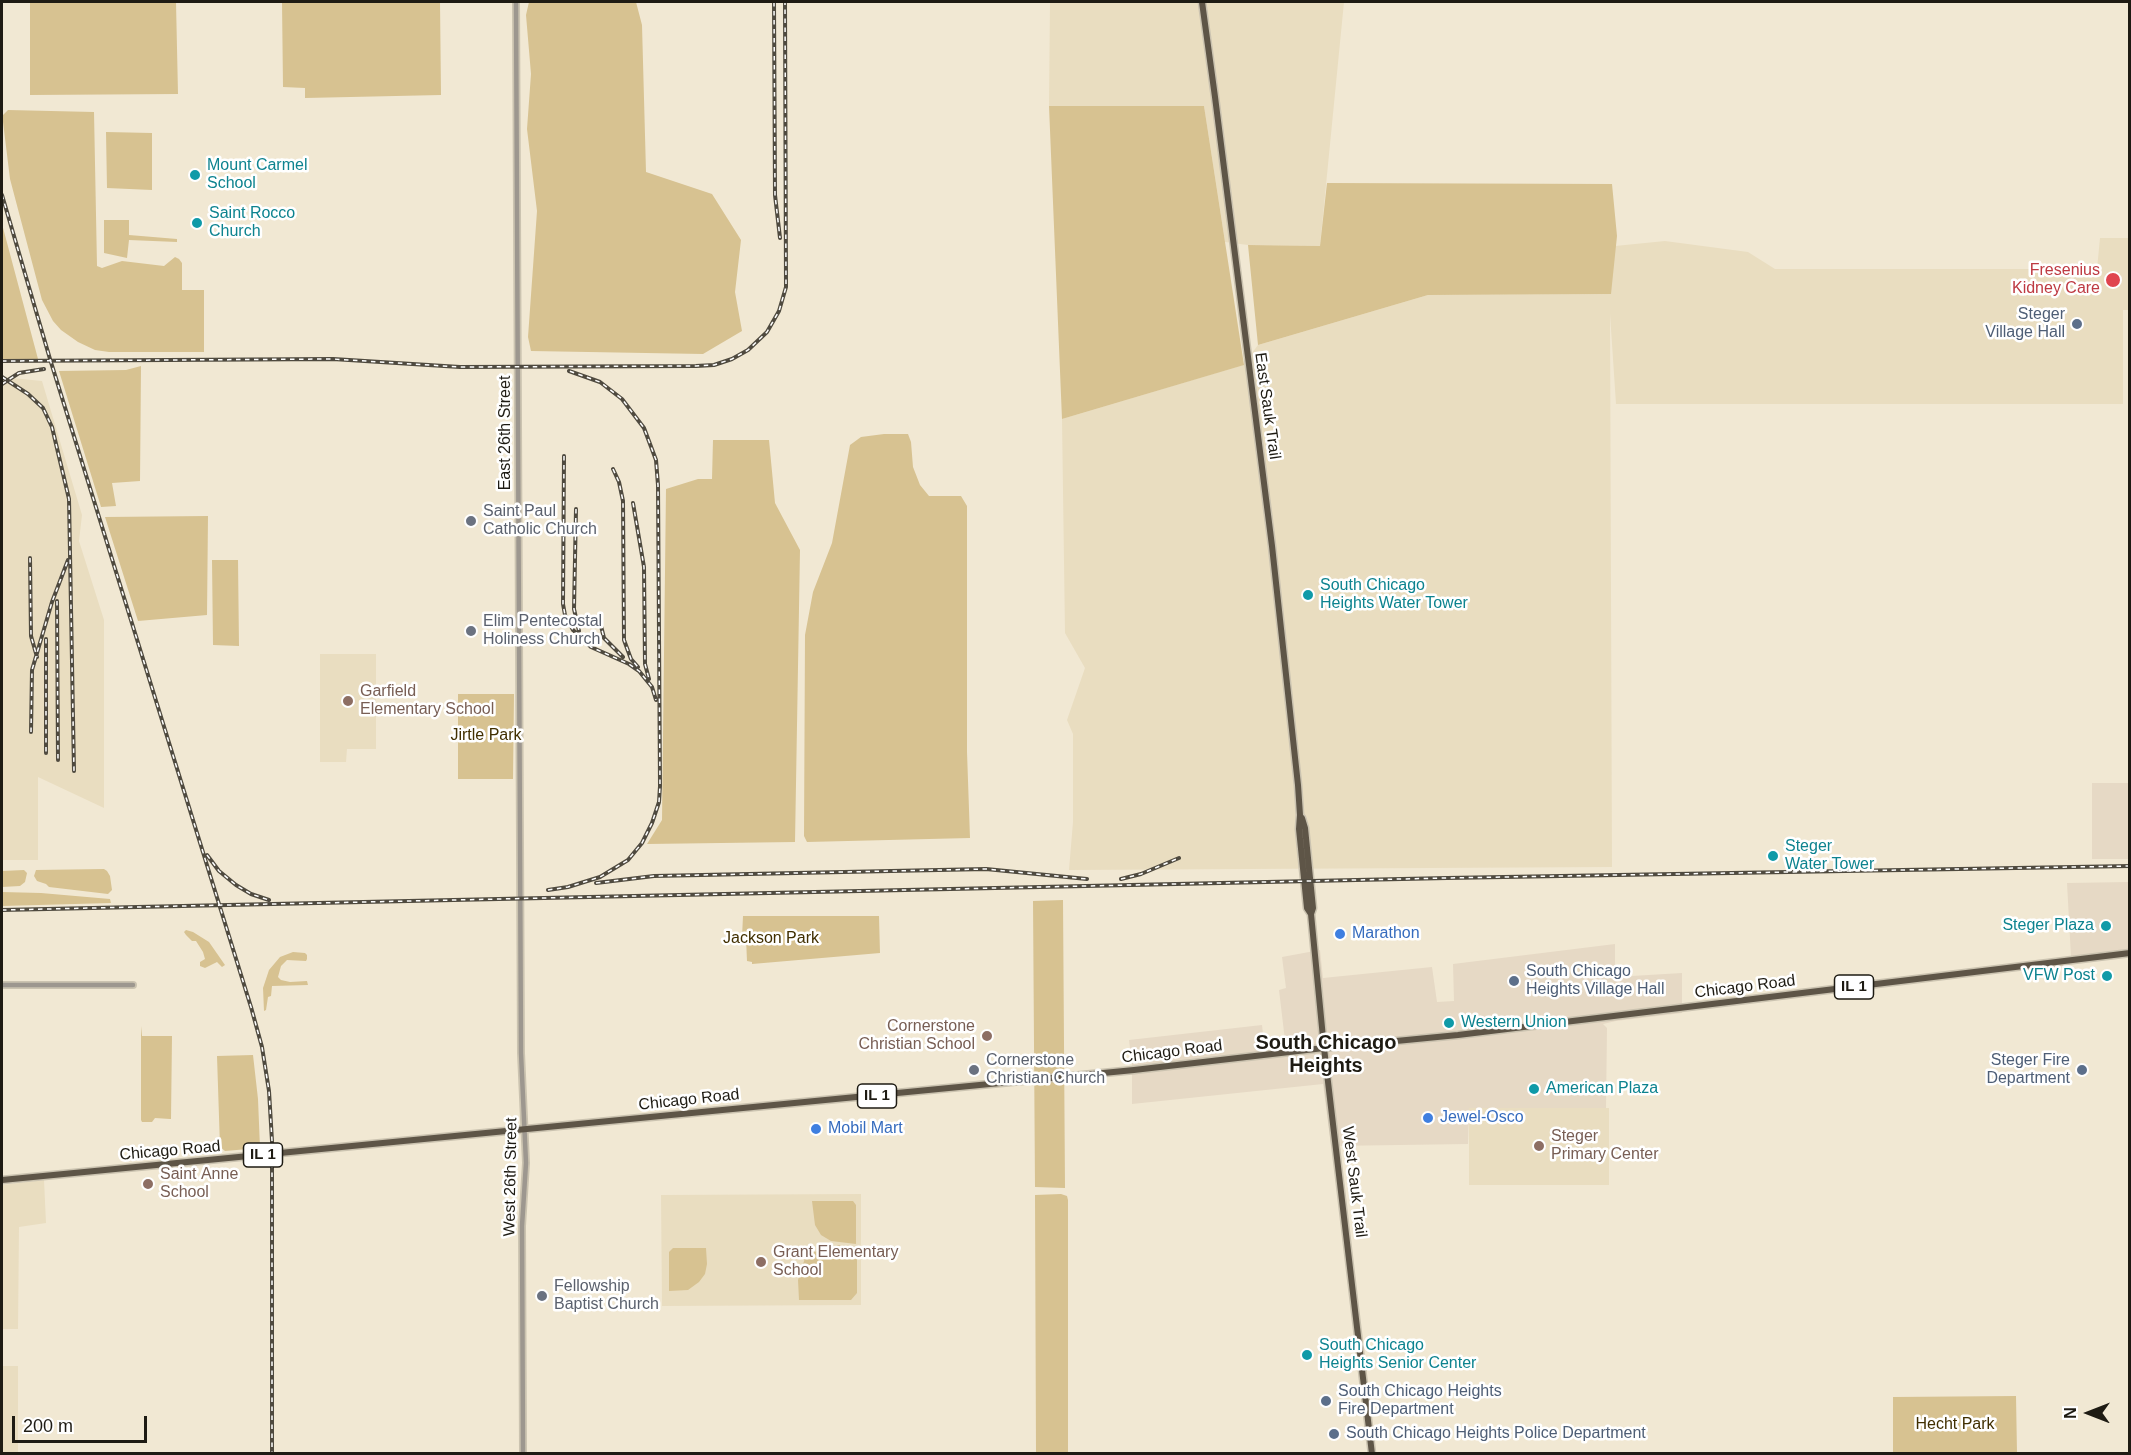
<!DOCTYPE html>
<style>
body{margin:0}
#map{position:relative;width:2131px;height:1455px;overflow:hidden;background:#f1e8d3;font-family:Arial,sans-serif}
canvas{display:block}
.frame{position:absolute;inset:0;border:3px solid #1e1b13;pointer-events:none}
.north{position:absolute;left:2059px;top:1383px;width:60px;height:60px;-webkit-text-stroke:4px #fff;paint-order:stroke;rotate:270deg;font-size:16px;font-weight:700;line-height:24px;text-align:center;color:#1e1b13}
.north::after{content:'';display:block;margin:auto;width:21px;height:27px;background:#1e1b13;clip-path:polygon(50% 0,100% 100%,50% 72%,0 100%)}
.scale{position:absolute;left:12px;top:1416px;width:135px;height:27px;box-sizing:border-box;border:3px solid #1e1b13;border-top:0;padding-left:8px;font-size:18px;line-height:21px;white-space:nowrap;color:#1e1b13;-webkit-text-stroke:4px #fff;paint-order:stroke}
</style>
<div id="map">
<canvas width="2131" height="1455"></canvas>
<div class="frame"></div>
<div class="north">N</div>
<div class="scale">200 m</div>
</div>
<script>
const ctx = document.querySelector('canvas').getContext('2d');
ctx.lineJoin = 'round';
function paint(path, color) { ctx.fillStyle = color; ctx.fill(path, 'evenodd'); }
const toPath = rows => new Path2D(rows.map(r => 'M' + r).join(''));
function trace(path, color, width, dash) { ctx.strokeStyle = color; ctx.lineWidth = width; ctx.lineCap = dash ? 'butt' : 'round'; ctx.setLineDash(dash || []); ctx.stroke(path); }
function label(font, color, halo, rows, align = 'center') {
  ctx.font = font + ' Arial,sans-serif'; ctx.lineWidth = 5; ctx.setLineDash([]); ctx.textBaseline = 'middle'; ctx.strokeStyle = halo; ctx.fillStyle = color; for (const [text, x, y, turn = 0] of rows) {
    ctx.save(); ctx.translate(x, y); ctx.rotate((+turn || 0) * Math.PI / 180); ctx.textAlign = isNaN(turn) ? turn : align; if (halo) ctx.strokeText(text, 0, 0); ctx.fillText(text, 0, 0); ctx.restore();
  }
}
paint(toPath([
 [2092,783,2129,783,2129,859,2092,859],
 [2129,882,2129,949,2071,957,2067,883],
 [1615,944,1615,977,1682,973,1682,1013,1616,1021,1603,1024,1607,1028,1606,1108,1469,1108,1468,1144,1331,1146,1323,1084,1132,1104,1132,1065,1129,1040,1262,1025,1265,1051,1286,1049,1279,990,1286,988,1282,957,1320,950,1323,978,1432,967,1437,1002,1454,1001,1453,964]
]), '#e6d9c5');
paint(toPath([
 [1050,2,1344,2,1320,246,1248,245,1225,242,1204,106,1049,106],
 [2100,238,2129,238,2129,310,2123,310,2123,404,1616,404,1610,314,1612,867,1069,870,1073,822,1073,734,1067,720,1085,668,1065,633,1062,419,1243,365,1258,345,1428,295,1610,294,1615,246,1665,241,1748,252,1775,269,2097,269],
 [2,377,42,381,82,515,79,541,104,620,104,808,38,777,38,860,2,860],
 [320,654,376,654,376,749,347,749,346,762,320,762],
 [1469,1108,1609,1108,1609,1185,1469,1185],
 [44,1180,46,1223,19,1227,18,1329,2,1329,2,1185],
 [861,1194,861,1305,662,1306,661,1195],
 [2,1366,18,1366,18,1453,2,1453]
]), '#e9ddc0');
paint(toPath([
 [30,2,176,2,178,94,30,95],
 [282,2,440,2,441,95,305,98,305,88,283,87],
 [529,2,636,2,642,25,646,172,712,194,741,240,735,292,742,331,703,354,531,351,528,337,537,211,527,129,531,74,526,15],
 [1049,106,1204,106,1244,365,1062,419],
 [8,110,94,112,97,266,102,268,122,261,164,266,175,257,179,259,182,263,182,290,204,290,204,352,109,352,95,350,78,342,61,330,53,321,42,300,10,179,3,122,3,115],
 [106,132,152,133,152,190,107,188],
 [1327,183,1612,184,1617,236,1611,294,1428,295,1258,345,1248,245,1320,246],
 [129,220,129,235,177,239,177,242,129,240,127,258,104,253,104,220],
 [2,224,38,359,2,359],
 [141,366,140,481,112,483,116,506,101,507,59,371,126,370],
 [884,434,908,434,911,442,913,467,920,485,929,496,961,496,967,506,967,752,970,838,807,842,804,836,805,635,813,592,832,543,850,445,861,437],
 [713,440,769,440,775,503,800,550,795,842,647,844,662,820,666,489,698,479,712,479],
 [208,516,207,615,138,621,105,517],
 [212,560,238,560,239,646,213,645],
 [458,694,514,694,513,779,458,779],
 [104,869,107,871,110,876,112,890,108,894,49,887,46,884,37,881,34,876,36,870],
 [24,870,27,873,25,882,20,886,2,887,2,871],
 [2,892,41,893,110,899,111,903,2,906],
 [1063,900,1065,1188,1035,1187,1033,901],
 [743,916,879,916,880,953,752,964,752,962,747,961,746,938,742,937],
 [186,930,193,932,209,942,225,965,222,967,217,962,205,968,200,966,200,962,205,959,203,952,196,941,192,941,186,935,184,932],
 [293,952,305,953,307,955,307,959,306,961,287,960,281,966,278,977,281,980,290,982,307,981,308,985,272,986,271,996,268,997,266,1010,264,1011,263,988,269,970,280,957],
 [141,1026,142,1036,172,1036,171,1119,170,1119,155,1118,152,1122,142,1122,141,1120],
 [253,1055,258,1099,260,1148,225,1151,220,1147,217,1056],
 [1061,1194,1067,1196,1068,1200,1068,1453,1036,1453,1035,1195],
 [812,1201,853,1201,856,1205,856,1244,831,1241,821,1235,815,1225],
 [837,1245,849,1246,857,1249,857,1293,851,1300,799,1300,798,1280,805,1258,811,1253],
 [673,1248,706,1248,707,1264,705,1274,699,1282,688,1290,669,1291,669,1252],
 [2016,1396,2017,1453,1893,1453,1893,1397]
]), '#d7c291');
const minor = toPath([
 [516,2,521,1053,526,1163,522,1226,523,1454],
 [2,985,133,985]
]);
const major = toPath([
 [1202,2,1215,97,1272,546,1298,785,1300,815,1299,829,1307,908,1311,914,1324,1048,1372,1454],
 [1302,818,1305,828,1313,908,1311,914],
 [2,1180,1134,1070,1324,1048,1458,1035,2130,953]
]);
trace(minor, '#cbc3b0', 8);
trace(major, '#cbc3b0', 9);
trace(minor, '#9d978f', 4.5);
trace(major, '#5e5547', 6);
const rail = toPath([
 [774,2,775,195,780,238],
 [2,195,50,359,251,1007,262,1047,269,1091,272,1141,272,1454],
 [2,361,333,359,460,367,696,366,714,365,732,359,748,350,767,332,779,311,786,287,785,2],
 [2,377,28,394,43,408,52,427,69,499,74,771],
 [2,384,19,373,44,369],
 [564,456,563,604,565,615,573,630,591,647,629,664,639,671,652,687,656,700],
 [613,469,619,482,623,501,624,640,631,659,638,667],
 [633,503,644,567,645,664,649,679],
 [576,509,574,609,579,631],
 [30,558,31,636,37,657],
 [57,601,58,760],
 [600,622,604,638,623,657],
 [46,639,46,753],
 [31,732,32,670,52,602,68,560],
 [207,855,219,871,236,885,251,894,269,900],
 [1121,879,1141,874,1179,858],
 [596,883,654,876,986,869,1087,879],
 [548,890,568,887,600,877,628,860,642,843,652,823,659,802,660,786,658,485,656,460,644,428,622,399,600,382,569,371],
 [2,910,1447,878,2130,866]
]);
trace(rail, '#4f4a3f', 4);
trace(rail, '#fff', 1.5, [4.5]);
for (const [x, y, r, color] of [
 [195,175,6,"#0f9aa8"],
 [197,223,6,"#0f9aa8"],
 [2113,280,8,"#e0444e"],
 [2077,324,6,"#5c6f8a"],
 [471,521,6,"#6b7280"],
 [1308,595,6,"#0f9aa8"],
 [471,631,6,"#6b7280"],
 [348,701,6,"#8d6e63"],
 [1773,856,6,"#0f9aa8"],
 [2106,926,6,"#0f9aa8"],
 [1340,934,6,"#3f7fe0"],
 [2107,976,6,"#0f9aa8"],
 [1514,981,6,"#5c6f8a"],
 [1449,1023,6,"#0f9aa8"],
 [987,1036,6,"#8d6e63"],
 [974,1070,6,"#6b7280"],
 [2082,1070,6,"#5c6f8a"],
 [1534,1089,6,"#0f9aa8"],
 [1428,1118,6,"#3f7fe0"],
 [816,1129,6,"#3f7fe0"],
 [1539,1146,6,"#8d6e63"],
 [148,1184,6,"#8d6e63"],
 [761,1262,6,"#8d6e63"],
 [542,1296,6,"#6b7280"],
 [1307,1355,6,"#0f9aa8"],
 [1326,1401,6,"#5c6f8a"],
 [1334,1434,6,"#5c6f8a"]
]) { const dot = new Path2D(); dot.arc(x, y, r, 0, 2 * Math.PI); ctx.fillStyle = color; ctx.fill(dot); trace(dot, '#fff', 2); }
for (const [x, y, w] of [
 [1854,987,39],
 [877,1096,39],
 [263,1155,39]
]) { const box = new Path2D(); box.roundRect(x - w / 2, y - 12, w, 24, 4.5); ctx.fillStyle = '#fff'; ctx.fill(box); trace(box, '#1e1b13', 1.5); }
label('bold 15px', '#1e1b13', null, [
 ["IL 1",1854,987],
 ["IL 1",877,1096],
 ["IL 1",263,1155]
]);
label('16px', '#0d838f', '#fff', [
 ["Mount Carmel",207,166],
 ["School",207,184],
 ["Saint Rocco",209,214],
 ["Church",209,232],
 ["South Chicago",1320,586],
 ["Heights Water Tower",1320,604],
 ["Steger",1785,847],
 ["Water Tower",1785,865],
 ["Steger Plaza",2094,926,"right"],
 ["VFW Post",2095,976,"right"],
 ["Western Union",1461,1023],
 ["American Plaza",1546,1089],
 ["South Chicago",1319,1346],
 ["Heights Senior Center",1319,1364]
], 'left');
label('16px', '#be3a42', '#fff', [
 ["Fresenius",2100,271],
 ["Kidney Care",2100,289]
], 'right');
label('16px', '#4e5e75', '#fff', [
 ["Steger",2065,315,"right"],
 ["Village Hall",2065,333,"right"],
 ["South Chicago",1526,972],
 ["Heights Village Hall",1526,990],
 ["Steger Fire",2070,1061,"right"],
 ["Department",2070,1079,"right"],
 ["South Chicago Heights",1338,1392],
 ["Fire Department",1338,1410],
 ["South Chicago Heights Police Department",1346,1434]
], 'left');
label('16px', '#1e1b13', '#fff', [
 ["East Sauk Trail",1267,406,82],
 ["East 26th Street",506,433,-90],
 ["Chicago Road",1745,987,-7],
 ["Chicago Road",1172,1052,-7],
 ["Chicago Road",689,1100,-6],
 ["Chicago Road",170,1151,-5],
 ["West 26th Street",511,1177,-89],
 ["West Sauk Trail",1354,1182,83]
]);
label('16px', '#5b616d', '#fff', [
 ["Saint Paul",483,512],
 ["Catholic Church",483,530],
 ["Elim Pentecostal",483,622],
 ["Holiness Church",483,640],
 ["Cornerstone",986,1061],
 ["Christian Church",986,1079],
 ["Fellowship",554,1287],
 ["Baptist Church",554,1305]
], 'left');
label('16px', '#785e54', '#fff', [
 ["Garfield",360,692],
 ["Elementary School",360,710],
 ["Cornerstone",975,1027,"right"],
 ["Christian School",975,1045,"right"],
 ["Steger",1551,1137],
 ["Primary Center",1551,1155],
 ["Saint Anne",160,1175],
 ["School",160,1193],
 ["Grant Elementary",773,1253],
 ["School",773,1271]
], 'left');
label('16px', '#412f00', '#fff', [
 ["Jirtle Park",486,736],
 ["Jackson Park",771,939],
 ["Hecht Park",1955,1425]
]);
label('16px', '#366cbe', '#fff', [
 ["Marathon",1352,934],
 ["Jewel-Osco",1440,1118],
 ["Mobil Mart",828,1129]
], 'left');
label('bold 20px', '#1e1b13', '#fff', [
 ["South Chicago",1326,1043],
 ["Heights",1326,1066]
]);
</script>
